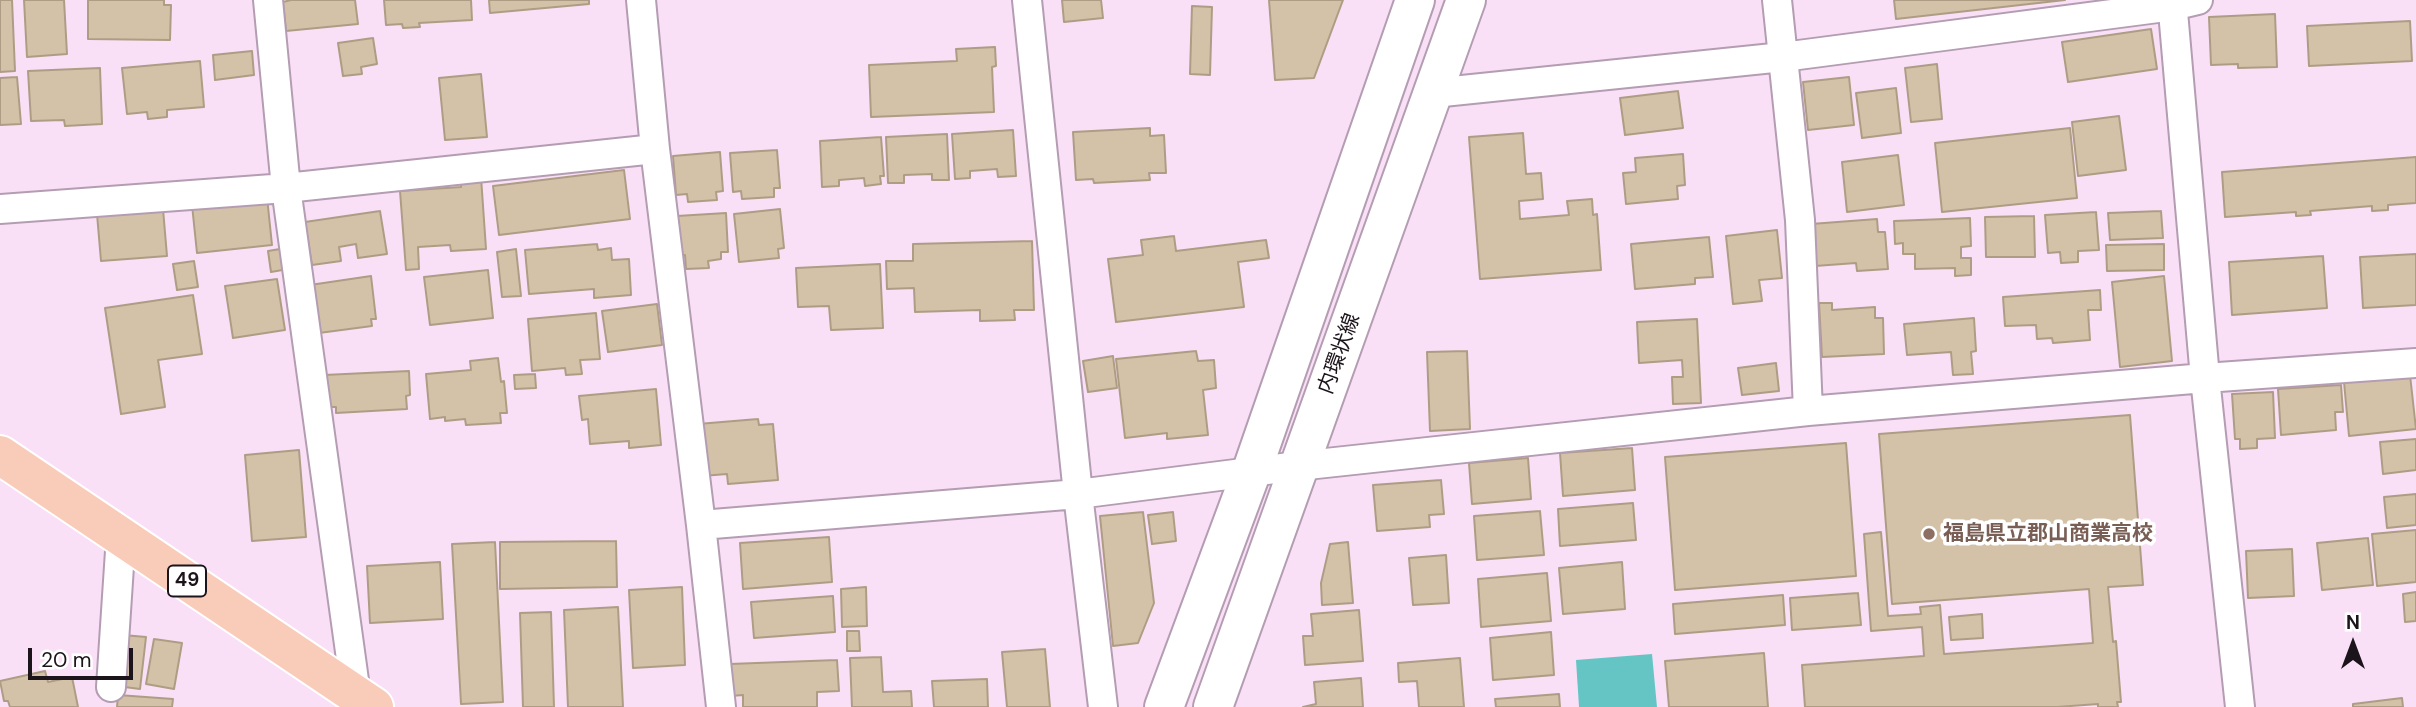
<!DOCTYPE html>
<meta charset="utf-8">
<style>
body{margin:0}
#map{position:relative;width:2416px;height:707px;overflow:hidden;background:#f9e0f7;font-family:"DM Sans",sans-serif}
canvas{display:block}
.north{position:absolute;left:2318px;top:609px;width:70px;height:70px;-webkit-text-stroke:5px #fff;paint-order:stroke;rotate:0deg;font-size:19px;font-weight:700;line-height:28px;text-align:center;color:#1c141b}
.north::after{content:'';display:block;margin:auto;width:24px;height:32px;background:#1c141b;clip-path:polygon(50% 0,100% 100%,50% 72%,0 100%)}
.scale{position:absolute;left:28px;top:648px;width:105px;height:32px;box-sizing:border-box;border:4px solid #1c141b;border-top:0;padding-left:9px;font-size:21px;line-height:24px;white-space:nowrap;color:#1c141b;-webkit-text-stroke:5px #fff;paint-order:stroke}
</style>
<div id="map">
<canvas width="2416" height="707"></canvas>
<div class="north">N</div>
<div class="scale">20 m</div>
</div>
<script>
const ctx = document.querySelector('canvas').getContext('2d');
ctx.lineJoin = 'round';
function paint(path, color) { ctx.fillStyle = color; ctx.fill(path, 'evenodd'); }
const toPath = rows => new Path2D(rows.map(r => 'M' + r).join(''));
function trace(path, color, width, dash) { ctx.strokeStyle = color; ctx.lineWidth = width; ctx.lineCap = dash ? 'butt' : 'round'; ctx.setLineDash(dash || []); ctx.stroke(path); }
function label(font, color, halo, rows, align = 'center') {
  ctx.font = font + ' "DM Sans","Noto Sans JP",sans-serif'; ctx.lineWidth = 7; ctx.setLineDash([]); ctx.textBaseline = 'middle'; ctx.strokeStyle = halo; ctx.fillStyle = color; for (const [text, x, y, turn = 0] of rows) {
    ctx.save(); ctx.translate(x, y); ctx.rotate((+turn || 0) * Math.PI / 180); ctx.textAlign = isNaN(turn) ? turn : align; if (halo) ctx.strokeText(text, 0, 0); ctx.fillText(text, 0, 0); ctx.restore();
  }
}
paint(toPath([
 [1652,654,1657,707,1579,707,1576,660]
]), '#65c5c5');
const building = toPath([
 [0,0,12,0,15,71,0,72,0,0],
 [24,0,64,0,67,54,27,57,24,0],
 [88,0,164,0,164,5,171,5,170,40,88,39,88,0],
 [291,0,355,0,358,24,286,31,283,2,291,0],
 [384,0,471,0,472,20,419,23,420,27,403,28,402,24,386,25,384,0],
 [489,0,589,0,589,4,490,13,489,0],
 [1062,0,1101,0,1103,18,1064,22,1062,0],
 [1269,0,1343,0,1314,78,1275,80,1269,0],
 [1894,0,2065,0,1896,19,1894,0],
 [1192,6,1212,7,1210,75,1190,74,1192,6],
 [2275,14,2277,67,2238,68,2238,64,2211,65,2209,17,2275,14],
 [2410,21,2412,61,2309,66,2307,26,2410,21],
 [2151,29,2157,69,2068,82,2062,42,2151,29],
 [373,38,377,64,361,67,362,74,343,76,338,43,373,38],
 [995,47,996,66,992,67,994,112,871,117,869,65,957,61,956,49,995,47],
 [252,51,254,75,215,80,213,55,252,51],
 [200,61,204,107,167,110,167,117,148,119,147,112,127,114,122,68,200,61],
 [1937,64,1942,119,1911,122,1905,68,1937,64],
 [100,68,102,124,65,126,64,120,31,121,28,71,100,68],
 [481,74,487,137,445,140,439,78,481,74],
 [17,77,21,124,0,125,0,78,17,77],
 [1849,77,1854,125,1808,130,1803,82,1849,77],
 [1896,88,1901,133,1862,138,1856,93,1896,88],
 [1678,91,1683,128,1625,135,1620,98,1678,91],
 [2119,116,2126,170,2078,176,2072,122,2119,116],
 [1150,128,1150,136,1164,135,1166,173,1149,173,1150,180,1094,183,1093,179,1076,180,1073,132,1150,128],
 [2070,128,2077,198,1942,212,1935,143,2070,128],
 [1013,130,1016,176,998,177,997,169,970,171,970,178,955,179,952,134,1013,130],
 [1523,133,1526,174,1541,173,1543,199,1519,201,1520,219,1569,215,1567,201,1592,199,1593,215,1597,214,1601,270,1480,279,1469,137,1523,133],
 [947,134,949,180,932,180,932,174,904,175,904,183,888,183,886,137,947,134],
 [881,137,884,176,880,176,881,184,865,186,864,178,839,180,839,186,822,187,820,141,881,137],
 [777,150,780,188,774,188,774,197,742,199,741,191,733,192,730,153,777,150],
 [720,152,723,191,716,192,717,200,688,202,687,194,676,195,673,156,720,152],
 [1683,154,1685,185,1677,186,1678,199,1626,204,1623,173,1636,172,1635,158,1683,154],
 [1898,155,1904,205,1847,212,1842,162,1898,155],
 [2416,157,2416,203,2388,205,2388,210,2372,211,2372,206,2310,211,2311,215,2296,216,2296,212,2225,217,2222,172,2416,157],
 [624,170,630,219,499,235,493,186,624,170],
 [481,177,486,249,451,251,450,245,418,247,419,269,406,270,400,191,461,187,461,179,481,177],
 [267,197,272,245,197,253,192,205,267,197],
 [163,209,167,256,101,261,97,214,163,209],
 [780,209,784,248,778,249,779,258,739,262,734,214,780,209],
 [380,211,387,254,358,258,356,244,339,247,341,261,312,265,305,222,380,211],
 [2161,211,2163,238,2110,240,2108,213,2161,211],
 [2096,212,2099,250,2078,251,2078,262,2061,263,2060,252,2048,253,2045,215,2096,212],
 [726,213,728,252,721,252,721,259,708,261,709,268,686,269,685,255,680,256,677,216,726,213],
 [2034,216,2035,257,1986,257,1985,217,2034,216],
 [1970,218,1971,246,1961,247,1961,258,1971,258,1971,275,1955,276,1955,268,1915,269,1915,254,1903,254,1903,243,1895,244,1894,221,1970,218],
 [1877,219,1878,232,1885,232,1888,269,1857,271,1856,263,1815,266,1811,224,1877,219],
 [1777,230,1782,278,1759,280,1762,301,1733,304,1726,236,1777,230],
 [1174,236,1176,251,1266,240,1269,258,1238,262,1244,307,1116,322,1108,259,1143,255,1141,240,1174,236],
 [1709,237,1713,277,1695,278,1695,284,1635,289,1631,244,1709,237],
 [1032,241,1034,310,1014,310,1015,320,980,321,980,310,915,312,914,288,887,289,886,261,913,261,913,244,1032,241],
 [597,244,598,250,611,248,612,260,629,259,631,295,594,298,594,289,529,294,525,250,597,244],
 [2164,244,2164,270,2107,271,2106,245,2164,244],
 [286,248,288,269,271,272,268,251,286,248],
 [516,249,521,296,502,297,497,252,516,249],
 [2416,254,2416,305,2363,308,2360,257,2416,254],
 [2323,256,2327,308,2232,315,2229,262,2323,256],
 [194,261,198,287,177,290,173,264,194,261],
 [880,264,883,328,831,330,829,306,798,307,796,268,880,264],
 [488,270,493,318,430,325,424,277,488,270],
 [371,276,376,319,371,319,372,326,319,333,310,285,371,276],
 [2164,276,2172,361,2120,367,2112,282,2164,276],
 [277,279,285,330,233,338,225,286,277,279],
 [2100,290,2101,310,2088,310,2090,340,2053,343,2052,338,2037,339,2036,325,2005,326,2003,297,2100,290],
 [193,295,202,354,158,360,165,407,121,414,105,308,193,295],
 [1819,303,1832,303,1832,310,1875,307,1875,318,1883,318,1884,354,1822,357,1819,303],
 [657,304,662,345,608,352,602,311,657,304],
 [596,313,600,359,580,360,582,374,566,375,565,368,532,371,528,319,596,313],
 [1974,318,1976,351,1971,352,1973,374,1953,375,1951,352,1907,355,1904,324,1974,318],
 [1697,319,1701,403,1673,404,1672,377,1683,377,1682,360,1639,363,1637,322,1697,319],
 [1196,351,1198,361,1214,360,1216,388,1203,390,1208,435,1167,439,1167,433,1125,438,1116,359,1196,351],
 [1467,351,1470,429,1430,431,1427,352,1467,351],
 [1113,356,1117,388,1088,392,1083,361,1113,356],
 [498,358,501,382,504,381,507,413,500,413,501,423,466,425,465,419,445,421,445,417,430,419,426,374,471,370,470,361,498,358],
 [1776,363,1779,391,1742,395,1738,368,1776,363],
 [409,371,410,395,406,396,407,409,336,413,336,407,326,407,324,375,409,371],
 [535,374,536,388,515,389,514,375,535,374],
 [2410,375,2416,429,2349,436,2344,382,2410,375],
 [2341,385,2343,412,2335,412,2336,430,2281,435,2278,389,2341,385],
 [656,389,661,445,629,448,629,441,590,444,588,419,582,420,579,396,656,389],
 [2273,392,2275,438,2257,439,2257,448,2240,449,2240,439,2235,439,2232,394,2273,392],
 [2130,415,2143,585,2108,587,2113,642,2116,641,2121,702,2117,702,2118,707,2098,707,2098,704,2057,707,1805,707,1802,665,1924,656,1922,627,1871,631,1864,534,1881,532,1888,616,1921,614,1920,607,1940,605,1944,654,2093,643,2089,589,1892,604,1879,434,2130,415],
 [758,419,759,425,773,424,778,480,728,484,727,474,702,476,698,424,758,419],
 [2416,439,2416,470,2383,474,2380,442,2416,439],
 [1846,443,1856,576,1675,590,1665,457,1846,443],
 [1632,448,1635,490,1563,496,1560,453,1632,448],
 [299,450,306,537,252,541,245,455,299,450],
 [1528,458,1531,499,1472,504,1469,463,1528,458],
 [1441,480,1444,514,1429,515,1430,527,1377,531,1373,485,1441,480],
 [2416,494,2416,525,2387,528,2384,497,2416,494],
 [1633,503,1636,540,1560,546,1558,509,1633,503],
 [1540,511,1544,555,1477,560,1474,516,1540,511],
 [1143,512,1154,603,1138,643,1113,646,1100,516,1143,512],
 [1173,512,1176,541,1152,544,1148,515,1173,512],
 [2416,530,2416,582,2377,586,2372,534,2416,530],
 [829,537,832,582,743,589,740,543,829,537],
 [2368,538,2373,585,2322,590,2317,543,2368,538],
 [616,541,617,587,500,589,500,542,616,541],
 [495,542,503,702,461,704,452,544,495,542],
 [1348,542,1353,603,1322,605,1321,583,1330,544,1348,542],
 [2292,549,2294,596,2248,598,2246,551,2292,549],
 [1446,555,1449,603,1413,605,1409,558,1446,555],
 [440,562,443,619,370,623,367,566,440,562],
 [1622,562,1625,609,1563,614,1559,568,1622,562],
 [1547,573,1551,621,1481,627,1478,579,1547,573],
 [682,587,685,665,633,668,629,590,682,587],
 [866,587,867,626,842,627,841,589,866,587],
 [2416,592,2416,621,2405,622,2403,594,2416,592],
 [1858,593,1861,625,1792,630,1790,598,1858,593],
 [1783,595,1785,625,1675,634,1673,604,1783,595],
 [833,596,835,632,754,638,751,602,833,596],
 [618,607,623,707,568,707,564,610,618,607],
 [1359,610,1363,661,1305,665,1303,636,1313,636,1311,614,1359,610],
 [551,612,554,707,523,707,520,613,551,612],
 [1982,614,1983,638,1951,640,1949,617,1982,614],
 [847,631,859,631,860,651,847,651,847,631],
 [1551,632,1554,675,1493,680,1490,638,1551,632],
 [123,635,146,637,140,689,117,686,123,635],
 [154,639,182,643,174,689,146,684,154,639],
 [1045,649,1050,707,1007,707,1002,652,1045,649],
 [1764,653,1768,707,1669,707,1665,661,1764,653],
 [881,657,883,692,911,691,912,707,852,707,850,658,881,657],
 [1460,658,1464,707,1419,707,1417,681,1399,682,1398,663,1460,658],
 [837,660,839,691,817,692,817,707,743,707,743,695,731,696,730,664,837,660],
 [45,671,48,682,72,677,78,707,10,707,8,701,4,701,0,681,45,671],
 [1361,678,1363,707,1303,707,1316,704,1314,682,1361,678],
 [987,679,988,707,934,707,932,681,987,679],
 [1559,694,1560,707,1496,707,1495,699,1559,694],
 [118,695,173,699,172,707,117,707,118,695],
 [2402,698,2403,707,2353,707,2353,704,2402,698]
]);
paint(building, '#d4c2a8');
trace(building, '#ae9d84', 2);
const street = toPath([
 [268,0,286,188,356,695],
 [641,0,655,149,701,525,721,707],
 [1027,0,1078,494,1103,707],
 [1777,0,1800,220,1808,411],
 [2172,0,2205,378,2240,707],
 [1433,93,1783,57,2173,6,2198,0],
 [0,209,286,188,655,149],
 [701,525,1078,494,1298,466,1808,411,2205,378,2416,363],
 [111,687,121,536]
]);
const secondary = toPath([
 [1164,707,1251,473,1415,0],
 [1213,707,1466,0]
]);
const highway = toPath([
 [0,455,374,707]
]);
trace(street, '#b49db2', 32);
trace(secondary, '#b49db2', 42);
trace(highway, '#fff', 42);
trace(street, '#fff', 28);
trace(secondary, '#fff', 38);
trace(highway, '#f9ccb9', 38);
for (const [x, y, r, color] of [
 [1929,534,7,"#8d6e63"]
]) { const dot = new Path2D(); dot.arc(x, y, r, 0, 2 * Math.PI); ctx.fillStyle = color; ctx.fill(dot); trace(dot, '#fff', 2.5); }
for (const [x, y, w] of [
 [187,581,38]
]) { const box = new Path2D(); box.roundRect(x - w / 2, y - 15.5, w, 31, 5); ctx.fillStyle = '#fff'; ctx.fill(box); trace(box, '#1c141b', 2); }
label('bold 19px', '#1c141b', null, [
 ["49",187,581]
]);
label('21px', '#1c141b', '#fff', [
 ["内環状線",1340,354,-70]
]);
label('bold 21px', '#785e54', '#fff', [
 ["福島県立郡山商業高校",1943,534]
], 'left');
</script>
